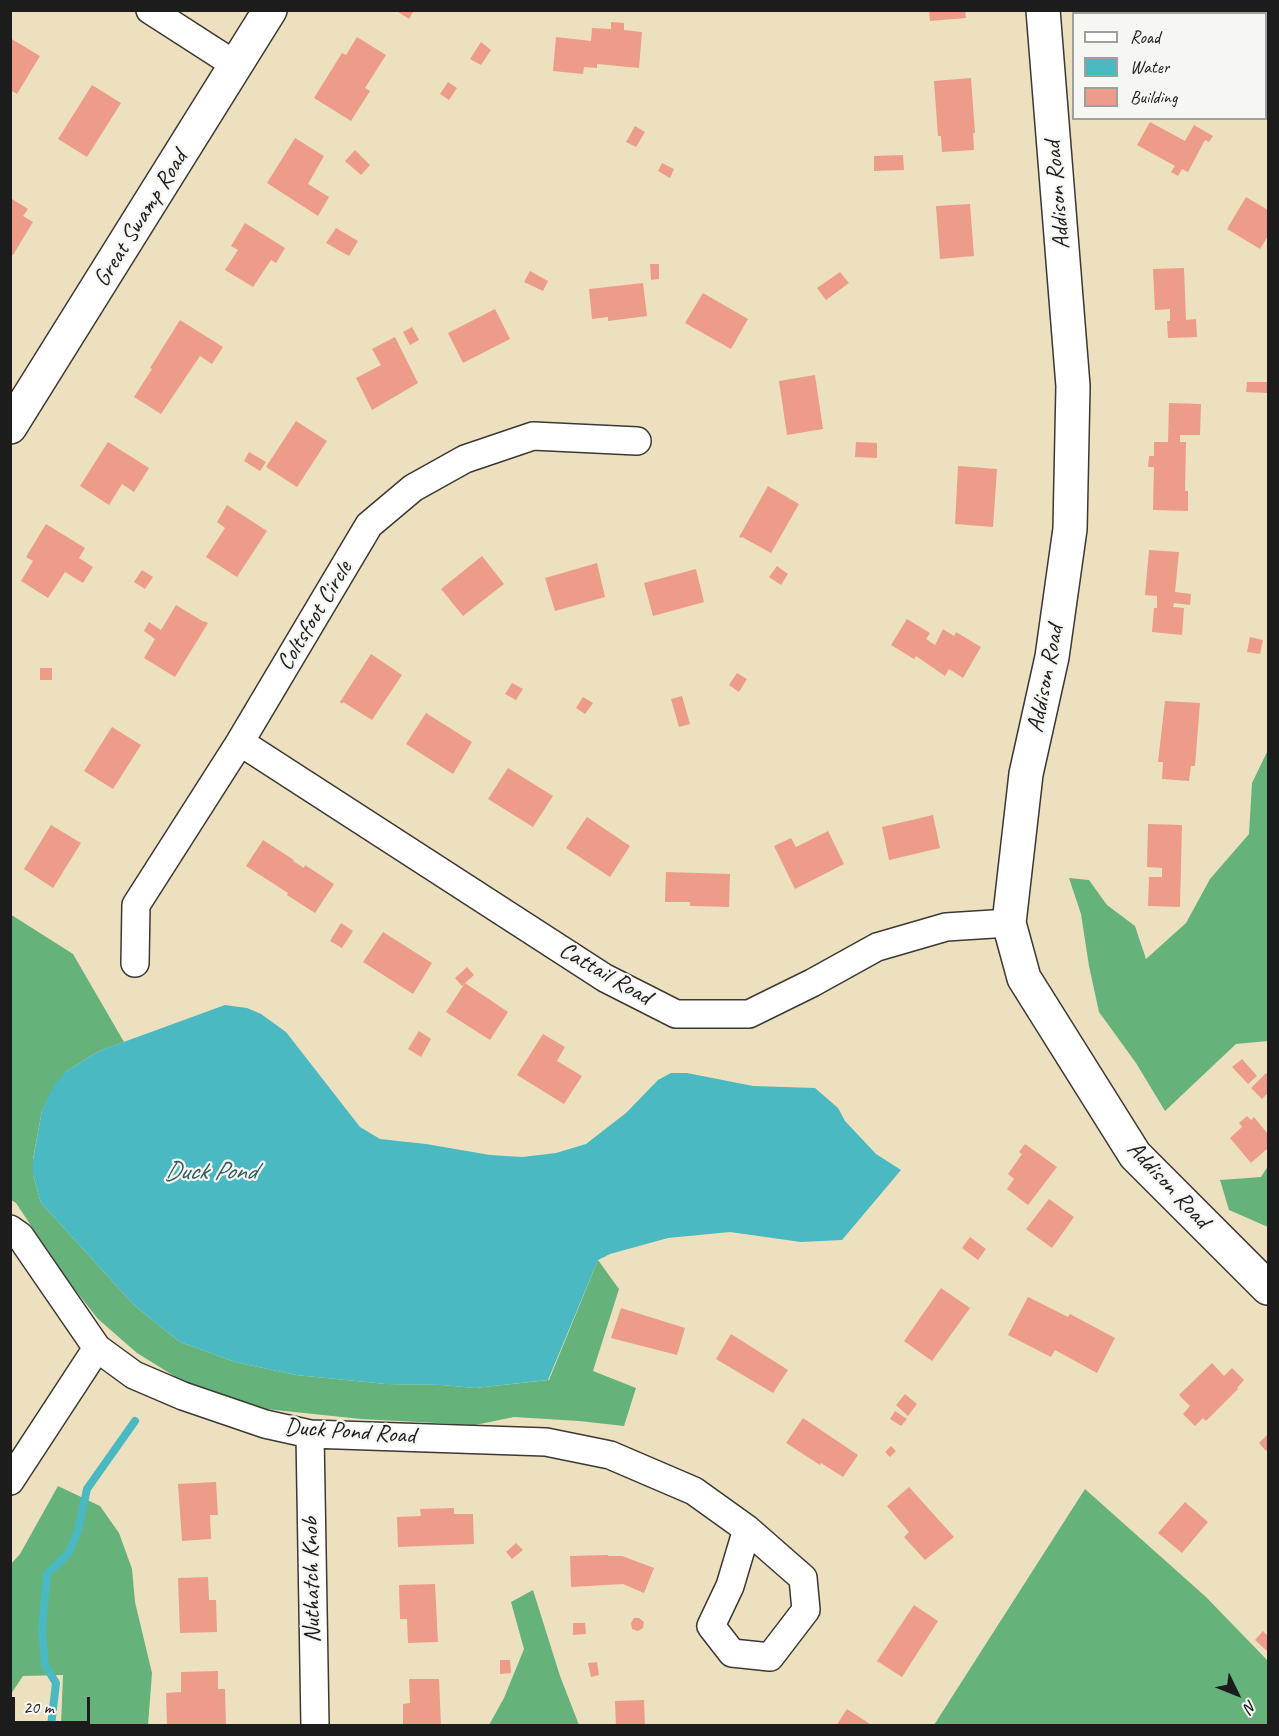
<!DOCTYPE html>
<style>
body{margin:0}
#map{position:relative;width:1279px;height:1736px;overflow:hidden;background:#ece0bf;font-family:Caveat,sans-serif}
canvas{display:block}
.frame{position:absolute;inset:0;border:12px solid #1c1c1c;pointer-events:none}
.legend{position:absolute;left:1072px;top:12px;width:195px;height:108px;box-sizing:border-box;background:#f6f6f2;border:2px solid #9f9f9c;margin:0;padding:8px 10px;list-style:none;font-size:18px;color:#1c1c1c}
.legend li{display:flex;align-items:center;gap:12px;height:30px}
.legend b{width:30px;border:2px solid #9f9f9c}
.north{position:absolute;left:1207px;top:1664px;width:60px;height:60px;-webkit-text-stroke:4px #f6f6f2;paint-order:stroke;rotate:133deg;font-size:16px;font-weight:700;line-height:24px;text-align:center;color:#1c1c1c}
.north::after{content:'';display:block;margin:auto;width:21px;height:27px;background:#1c1c1c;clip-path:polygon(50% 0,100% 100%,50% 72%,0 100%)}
.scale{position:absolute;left:12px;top:1697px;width:78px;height:27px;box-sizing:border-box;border:3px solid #1c1c1c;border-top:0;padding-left:8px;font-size:18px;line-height:21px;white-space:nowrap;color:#1c1c1c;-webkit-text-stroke:4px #f6f6f2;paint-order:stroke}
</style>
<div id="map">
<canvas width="1279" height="1736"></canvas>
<div class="frame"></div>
<ul class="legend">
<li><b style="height:8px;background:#fff"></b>Road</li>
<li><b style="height:16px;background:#4ab9c1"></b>Water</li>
<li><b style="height:16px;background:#ed9c89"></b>Building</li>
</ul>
<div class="north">N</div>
<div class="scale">20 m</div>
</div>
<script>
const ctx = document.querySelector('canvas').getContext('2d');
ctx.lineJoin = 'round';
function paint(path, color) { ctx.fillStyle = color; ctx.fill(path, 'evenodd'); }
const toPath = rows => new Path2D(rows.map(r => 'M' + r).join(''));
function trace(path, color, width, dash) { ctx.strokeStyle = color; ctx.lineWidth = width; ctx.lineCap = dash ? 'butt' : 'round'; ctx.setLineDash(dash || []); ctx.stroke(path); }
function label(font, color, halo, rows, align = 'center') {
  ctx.font = font + ' Caveat,sans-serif'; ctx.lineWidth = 4.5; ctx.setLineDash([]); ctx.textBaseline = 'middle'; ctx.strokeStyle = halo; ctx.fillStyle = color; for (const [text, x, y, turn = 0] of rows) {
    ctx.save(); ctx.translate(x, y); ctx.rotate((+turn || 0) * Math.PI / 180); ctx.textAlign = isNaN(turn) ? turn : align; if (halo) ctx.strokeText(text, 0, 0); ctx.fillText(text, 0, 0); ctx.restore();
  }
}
paint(toPath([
 [1268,750,1268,1041,1236,1044,1165,1111,1136,1063,1099,1012,1089,966,1081,914,1069,878,1089,880,1107,905,1135,926,1146,959,1186,923,1210,879,1249,834,1252,783],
 [10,914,73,954,124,1042,99,1051,65,1072,42,1110,33,1159,33,1175,41,1203,135,1306,180,1342,235,1362,296,1375,386,1384,442,1385,475,1388,549,1380,598,1260,619,1289,593,1371,636,1388,624,1426,579,1421,514,1417,475,1425,361,1419,266,1409,192,1387,137,1353,98,1319,68,1281,16,1203,11,1200],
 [1268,1166,1268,1227,1229,1210,1220,1180,1261,1177],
 [58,1486,100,1506,119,1533,132,1569,135,1602,152,1673,148,1725,61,1725,63,1675,23,1676,11,1694,11,1564,20,1554],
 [1085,1489,1206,1597,1268,1661,1268,1725,934,1725],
 [533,1590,560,1676,579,1725,489,1725,504,1698,524,1649,511,1602]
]), '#65b27b');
paint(toPath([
 [225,1005,247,1008,261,1014,286,1032,360,1127,380,1139,426,1144,490,1155,522,1157,556,1153,586,1144,626,1113,658,1080,671,1073,687,1073,753,1086,815,1088,838,1108,845,1121,876,1154,901,1170,842,1240,801,1242,730,1232,668,1238,610,1254,598,1260,548,1380,475,1388,442,1385,386,1384,296,1375,235,1362,180,1342,135,1306,41,1203,33,1175,33,1160,42,1110,55,1084,65,1072,99,1051]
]), '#4ab9c1');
trace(toPath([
 [51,1726,56,1683,45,1665,42,1629,47,1574,69,1553,78,1530,87,1489,135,1421]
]), '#4ab9c1', 8);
paint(toPath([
 [395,10,414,10,409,19],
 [929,10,965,10,966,18,930,21],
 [611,22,624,23,624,30,642,32,639,68,597,64,597,68,584,67,583,74,553,71,556,37,591,41,592,28,611,29],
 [357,37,386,55,365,88,370,91,351,121,314,98,342,53,346,55],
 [10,38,40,56,17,94,10,90],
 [481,42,491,50,481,65,470,59],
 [971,78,975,133,973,133,974,150,942,152,941,136,938,136,934,81],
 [448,82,457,88,449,100,440,94],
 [92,85,121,103,87,157,58,139],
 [1150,122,1185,141,1194,125,1213,136,1209,142,1205,140,1188,172,1182,169,1178,176,1171,172,1175,166,1137,145],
 [635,126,645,132,636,147,626,142],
 [295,138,324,156,308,184,329,197,318,216,267,183],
 [355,150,370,165,361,175,345,161],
 [903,155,904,170,874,171,874,156],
 [662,163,674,169,670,178,658,171],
 [1246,197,1268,210,1268,236,1260,249,1227,229],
 [12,199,28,209,23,216,33,222,13,255,10,253,10,202],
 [970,204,974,256,940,259,936,206],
 [245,223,285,248,276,263,271,260,253,287,225,270,238,250,231,246],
 [336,228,358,241,349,256,326,243],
 [650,264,659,264,659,279,651,280],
 [1184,268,1186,320,1196,319,1197,337,1168,338,1167,321,1170,321,1170,309,1155,310,1153,269],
 [530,271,548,281,543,291,524,282],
 [840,272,849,283,826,300,817,288],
 [643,283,647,316,608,321,608,317,592,319,589,289],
 [703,293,748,319,731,349,685,323],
 [495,309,510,339,463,363,448,333],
 [180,320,223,347,212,364,200,356,161,414,134,397,152,369,150,368],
 [412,327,419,340,410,345,403,332],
 [395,337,418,383,372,410,356,378,381,365,372,349],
 [815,375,823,429,787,435,779,381],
 [1247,382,1268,382,1267,393,1246,392],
 [1169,403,1201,404,1200,435,1180,435,1180,442,1186,442,1185,491,1188,491,1188,511,1153,510,1154,467,1148,467,1149,456,1154,456,1154,442,1168,442],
 [296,421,327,441,297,487,266,467],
 [108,442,149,468,134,492,122,484,109,505,80,486],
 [856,442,877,443,877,458,855,457],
 [249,452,266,462,260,471,244,461],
 [958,466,997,469,993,527,955,524],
 [768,486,799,504,771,553,742,537,741,538,739,537],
 [227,505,267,531,237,577,206,557,225,528,217,522],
 [46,524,85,548,79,558,93,567,83,583,65,572,48,598,21,581,33,561,26,557],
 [1149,550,1179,552,1175,592,1191,594,1190,605,1174,603,1173,607,1184,608,1182,635,1152,632,1154,608,1157,608,1157,596,1145,595],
 [482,556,504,584,463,616,441,589],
 [597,563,605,597,555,611,545,578],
 [777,566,788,574,781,585,769,577],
 [696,569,704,602,653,616,644,583],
 [142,570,153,577,145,589,134,582],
 [176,605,204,622,204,621,208,623,175,677,144,658,155,639,144,631,149,622,161,630],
 [907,619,930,633,926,639,935,645,943,629,954,636,956,632,981,647,963,678,949,669,945,676,916,656,914,659,891,645],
 [1250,637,1263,640,1260,654,1247,652],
 [371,654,402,675,372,720,343,702,342,704,340,702],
 [40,668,52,668,52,680,40,680],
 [737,673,747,679,739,692,729,685],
 [512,683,523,689,516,700,505,694],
 [682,696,690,724,679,727,671,699],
 [583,697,593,703,585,714,576,708],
 [1165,701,1200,703,1195,766,1191,766,1189,781,1162,779,1163,762,1158,762],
 [426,713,472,742,453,774,406,744],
 [112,727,141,745,113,789,84,771],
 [508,768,553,796,533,827,488,799],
 [933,815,940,848,889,860,882,827],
 [587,817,630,846,610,877,566,848],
 [1148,824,1182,825,1180,907,1148,906,1149,877,1162,877,1162,868,1147,867],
 [51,825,81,843,53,888,24,869],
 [828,831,844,864,795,889,774,846,791,838,796,847],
 [263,840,294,860,293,861,304,868,305,865,334,884,315,913,287,895,288,893,246,866],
 [666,872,730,874,729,907,690,906,690,902,665,902],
 [341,923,353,931,342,948,330,941],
 [383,932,432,963,413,994,363,962],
 [467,967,474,975,462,986,455,978],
 [465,983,508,1012,490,1040,446,1012],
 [419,1031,431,1039,421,1057,408,1049],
 [543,1034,565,1047,557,1061,582,1076,564,1104,517,1075],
 [1242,1059,1257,1076,1248,1084,1232,1067],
 [1266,1073,1268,1076,1268,1093,1262,1099,1251,1088],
 [1247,1116,1251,1120,1254,1117,1268,1134,1268,1148,1251,1163,1230,1138,1242,1127,1239,1123],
 [1025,1144,1057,1167,1028,1205,1007,1189,1014,1179,1008,1174,1022,1154,1019,1152],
 [1049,1199,1074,1217,1052,1248,1026,1229],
 [970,1237,986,1249,978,1260,962,1248],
 [941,1288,970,1308,932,1361,904,1341],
 [1028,1297,1068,1317,1070,1314,1115,1338,1097,1373,1055,1350,1051,1357,1008,1335],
 [621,1308,685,1328,677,1355,611,1338],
 [731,1334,788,1370,773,1393,716,1359],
 [1212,1363,1224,1376,1232,1368,1244,1380,1237,1388,1238,1389,1206,1421,1203,1418,1195,1426,1183,1414,1190,1406,1179,1395],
 [905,1394,917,1404,908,1416,896,1405],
 [895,1411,907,1419,901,1426,890,1419],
 [803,1418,858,1455,843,1477,821,1463,820,1465,786,1443],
 [1268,1434,1268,1449,1266,1451,1259,1443],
 [891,1446,896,1451,890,1457,885,1452],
 [216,1482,218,1515,210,1515,211,1539,182,1541,178,1484],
 [909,1487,954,1537,925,1560,904,1537,909,1532,887,1506],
 [1185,1502,1208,1522,1182,1553,1158,1533],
 [454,1508,454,1514,473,1514,474,1544,398,1547,397,1517,421,1516,420,1509],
 [516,1543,523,1550,512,1559,506,1552],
 [608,1555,608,1556,622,1556,654,1568,644,1593,623,1584,571,1587,570,1556],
 [208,1577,209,1600,216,1600,217,1632,180,1633,178,1578],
 [435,1584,438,1642,408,1643,407,1619,400,1619,399,1585],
 [914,1605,938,1621,902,1677,877,1661],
 [634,1618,639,1618,644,1622,643,1628,638,1631,632,1629,631,1623],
 [573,1623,585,1623,586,1634,573,1635],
 [1263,1631,1268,1636,1268,1652,1255,1640],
 [500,1660,510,1660,511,1673,500,1674],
 [597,1662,599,1675,591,1677,588,1663],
 [218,1671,218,1689,225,1689,226,1726,167,1726,166,1693,181,1692,181,1672],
 [409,1679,439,1679,441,1726,403,1726,403,1704,410,1703],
 [644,1700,645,1726,616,1726,615,1701],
 [847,1709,870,1724,869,1726,836,1726]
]), '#ed9c89');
const minor = toPath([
 [150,10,237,66],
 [1182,10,1200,14],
 [1266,23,1268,23],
 [240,742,605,978,676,1014,749,1014,812,983,877,947,946,927,1009,923],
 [135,963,136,905,240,742,369,525,413,488,465,459,533,436,637,441],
 [10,1229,20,1236,97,1348,134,1375,183,1396,265,1424,310,1434,546,1442,610,1455,694,1491,747,1529,730,1586,711,1626,732,1653,770,1657,806,1610,803,1578,747,1529],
 [310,1434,315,1726],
 [10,1481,97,1348]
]);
const tertiary = toPath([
 [10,427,270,10]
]);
const secondary = toPath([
 [1043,10,1073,386,1070,529,1052,657,1026,774,1009,923,1024,978,1135,1155,1268,1288]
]);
trace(minor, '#3b3934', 30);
trace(tertiary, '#3b3934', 36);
trace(secondary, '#3b3934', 36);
trace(minor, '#fff', 27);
trace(tertiary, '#fff', 33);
trace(secondary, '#fff', 33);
label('24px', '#1c1c1c', '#f6f6f2', [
 ["Addison Road",1058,195,-95],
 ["Great Swamp Road",141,219,-58],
 ["Coltsfoot Circle",315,616,-59],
 ["Addison Road",1046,679,-79],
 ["Cattail Road",605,974,30],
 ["Addison Road",1168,1185,47],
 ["Duck Pond Road",350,1432,4],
 ["Nuthatch Knob",312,1580,-91]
]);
label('italic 26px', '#2e5b5e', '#f6f6f2', [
 ["Duck Pond",210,1172]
]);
</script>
